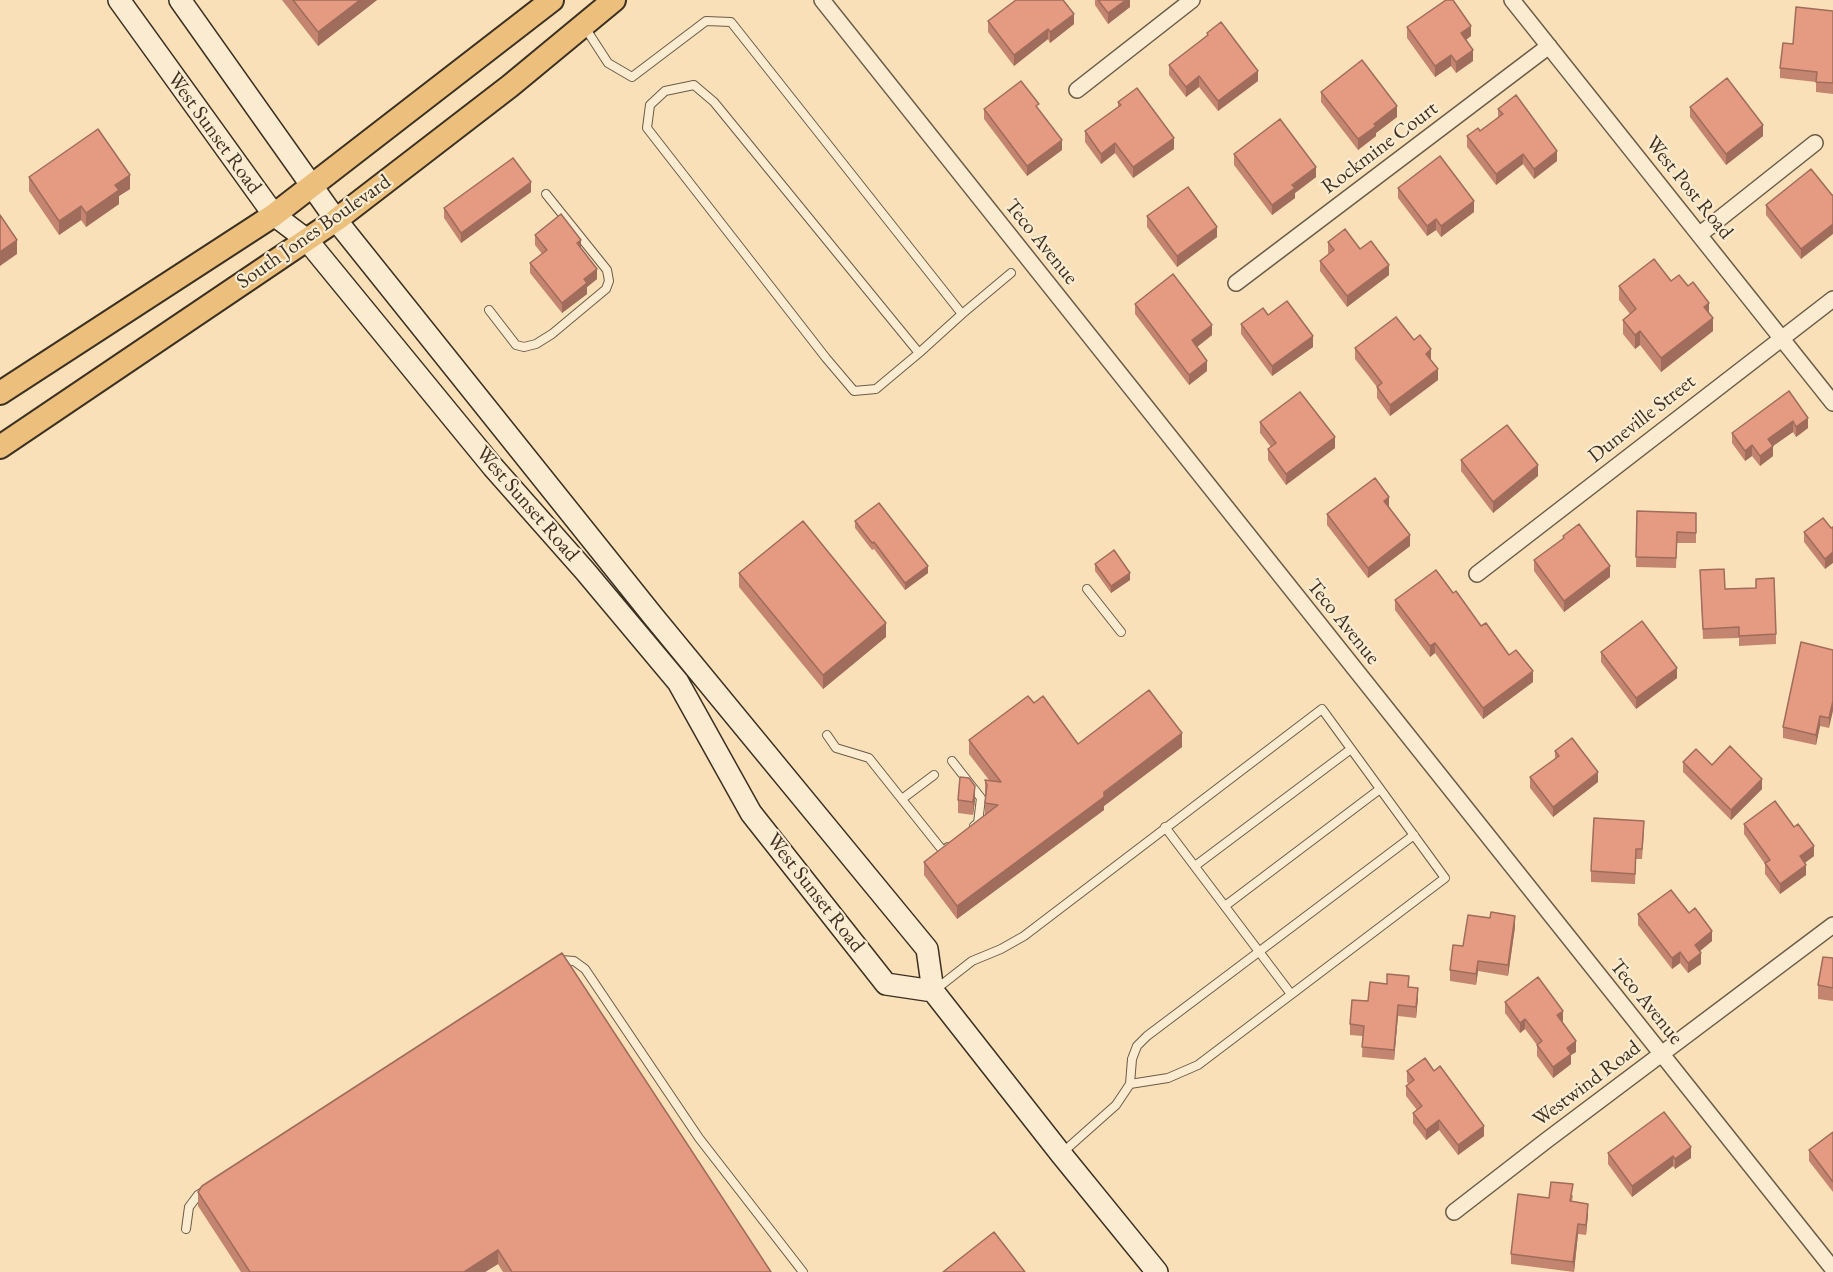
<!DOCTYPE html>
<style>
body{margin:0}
canvas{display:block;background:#f9e0b8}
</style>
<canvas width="1833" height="1272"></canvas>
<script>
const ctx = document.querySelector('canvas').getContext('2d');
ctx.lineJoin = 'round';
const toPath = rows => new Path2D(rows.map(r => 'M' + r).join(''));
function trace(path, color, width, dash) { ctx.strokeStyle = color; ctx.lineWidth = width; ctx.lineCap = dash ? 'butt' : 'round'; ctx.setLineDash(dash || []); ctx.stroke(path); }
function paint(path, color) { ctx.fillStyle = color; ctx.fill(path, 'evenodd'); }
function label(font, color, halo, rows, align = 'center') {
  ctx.font = font + ' "EB Garamond",serif'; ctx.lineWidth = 4.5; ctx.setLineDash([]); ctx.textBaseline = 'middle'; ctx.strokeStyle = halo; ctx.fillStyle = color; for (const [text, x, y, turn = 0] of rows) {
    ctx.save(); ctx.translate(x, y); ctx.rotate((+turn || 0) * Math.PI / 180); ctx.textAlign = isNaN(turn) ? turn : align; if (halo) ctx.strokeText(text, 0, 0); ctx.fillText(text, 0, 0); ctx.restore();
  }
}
const service = toPath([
 [584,26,608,63,632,77,706,21,731,22,962,314,919,353,876,389,854,391,826,358,647,128,650,105,665,91,694,85,714,102,919,353],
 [489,310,516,345,524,347,536,344,552,334,606,289,609,281,607,270,546,194],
 [962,314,1011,273],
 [1087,589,1121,632],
 [827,735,836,748,869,758,943,851,948,847],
 [952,761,981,798,978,823,974,826],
 [902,799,934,775],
 [1165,827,1291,994],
 [1195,866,1351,749],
 [1225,906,1380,789],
 [558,962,561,960,574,961,585,969,699,1138,803,1272],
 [935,990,972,961,1001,949,1024,936,1322,709,1445,878,1198,1065,1168,1078,1130,1084,1116,1105,1062,1153],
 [1130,1084,1132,1059,1137,1046,1147,1036,1414,835],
 [186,1229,189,1207,198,1195,206,1190]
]);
const minor = toPath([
 [822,0,1833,1269],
 [1512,0,1833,403],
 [1077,90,1192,0],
 [1699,235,1815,143],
 [1236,283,1549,46],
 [1477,574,1833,299],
 [1454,1212,1547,1140,1833,925]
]);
const secondary = toPath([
 [119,0,274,215,307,240,493,467,585,571,678,682,751,813,886,984,933,991],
 [180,0,336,220,653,616,927,949,933,991,1061,1154,1157,1272]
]);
const primary = toPath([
 [0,393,274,215,552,0],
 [0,447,336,220,510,86,614,0]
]);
trace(service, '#6a5c48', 10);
trace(minor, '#6a5c48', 18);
trace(secondary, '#3b3022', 24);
trace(primary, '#3b3022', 26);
trace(service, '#fbebd1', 8);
trace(minor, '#fbebd1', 15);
trace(secondary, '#fbebd1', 21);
trace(primary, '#ecc07c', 22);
paint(toPath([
 [282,0,377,0,318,46],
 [1095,0,1130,0,1130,7,1108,24,1095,5],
 [1833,11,1833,94,1816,92,1816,82,1780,78,1780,68,1793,44],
 [988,21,1074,24,1050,43,1048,39,1014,66,988,32],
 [1407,27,1471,36,1466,40,1473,61,1456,73,1451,66,1435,77,1407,38],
 [1207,33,1258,81,1218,111,1199,87,1186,97,1169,75,1169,65,1207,36],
 [1321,92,1397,117,1376,133,1376,136,1358,150,1321,102],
 [1118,102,1174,149,1133,178,1115,153,1101,164,1085,142,1085,131,1118,107],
 [1690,107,1763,136,1726,165,1690,117],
 [984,109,1062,150,1027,176,984,119],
 [1498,109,1557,161,1534,179,1523,164,1496,185,1467,147,1467,136,1480,131,1498,117],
 [1234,154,1316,177,1295,193,1295,198,1272,215,1234,165],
 [29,177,130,189,119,196,119,204,86,227,81,220,59,235,29,191],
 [1398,188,1474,212,1441,237,1436,230,1427,236,1398,198],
 [531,192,461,243,444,218,444,208],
 [1832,195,1801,259,1766,215,1766,205],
 [1147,216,1217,237,1177,267,1147,227],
 [535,235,581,248,597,279,587,287,587,294,562,313,530,273,530,263,542,254,535,245],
 [1328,242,1360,249,1389,275,1347,307,1320,271,1320,261,1329,254,1328,253],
 [1671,281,1709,313,1713,331,1661,372,1640,345,1635,349,1623,334,1623,320,1630,314,1619,300,1619,286],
 [1135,304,1212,335,1197,347,1207,371,1189,385,1135,314],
 [1268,315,1313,347,1272,376,1241,334,1241,324],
 [1414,340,1431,360,1438,380,1390,416,1377,398,1377,387,1355,359,1355,348],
 [1789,391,1808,428,1796,437,1793,432,1773,446,1773,456,1760,466,1752,456,1745,461,1732,443,1732,433],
 [1260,422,1335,448,1286,485,1268,460,1268,449,1271,447,1260,433],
 [1461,460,1538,476,1493,513,1461,471],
 [1389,507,1410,546,1368,578,1327,525,1327,514],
 [1637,511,1696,513,1696,543,1677,543,1676,568,1636,567],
 [855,521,928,573,905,590,874,549,872,550,855,528],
 [1831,528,1825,569,1804,542,1804,532],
 [1563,536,1610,577,1564,612,1534,571,1534,560,1563,539],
 [1095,564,1130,580,1111,593,1095,571],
 [1700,570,1725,589,1776,634,1776,644,1739,646,1739,638,1703,639],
 [739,573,886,637,823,689,739,587],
 [1453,593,1481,626,1509,655,1533,682,1483,719,1435,653,1430,657,1395,610,1395,600],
 [1833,650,1829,728,1820,726,1816,745,1783,738,1783,727],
 [1601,652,1677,678,1636,709,1601,662],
 [1034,703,1078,744,1182,747,1104,806,1104,810,957,919,924,875,924,862,985,815,985,780,989,780,969,754,969,740],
 [1555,751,1598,782,1553,817,1530,788,1530,777,1555,759],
 [1683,762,1712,765,1762,789,1731,820,1683,772],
 [958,800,975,800,973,815,958,813],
 [1744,824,1814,856,1805,863,1806,875,1780,894,1765,874,1765,864,1744,834],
 [1644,832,1642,859,1636,859,1635,884,1591,882,1591,871],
 [1689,913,1712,941,1700,951,1701,964,1688,973,1680,963,1672,969,1638,925,1638,914],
 [1515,927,1508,976,1478,971,1476,985,1450,981,1450,970,1463,946],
 [1833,958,1833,1001,1818,999,1818,985],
 [1409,987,1418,998,1416,1018,1398,1016,1394,1060,1362,1057,1363,1036,1350,1035,1350,1024,1368,1001],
 [1505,1002,1563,1021,1562,1022,1576,1052,1571,1055,1571,1064,1553,1078,1537,1056,1537,1045,1525,1029,1520,1033,1505,1013],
 [1407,1071,1484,1136,1458,1155,1439,1130,1426,1140,1413,1123,1413,1113,1417,1110,1406,1096,1406,1086,1409,1084,1407,1082],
 [1664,1112,1691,1158,1675,1169,1673,1166,1632,1197,1608,1164,1608,1153],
 [1833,1132,1833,1192,1809,1161,1809,1150],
 [198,1192,771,1272,503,1272,498,1264,485,1272,241,1272,198,1206],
 [1573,1195,1572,1201,1588,1214,1586,1235,1578,1234,1574,1272,1511,1264,1511,1254,1549,1198]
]), '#c48570');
paint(toPath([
 [360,0,377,0,318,46,318,32],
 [1126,0,1130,0,1130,7,1108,24,1108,13],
 [1074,14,1074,24,1050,43,1050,32],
 [1471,26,1471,36,1461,43,1461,33],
 [1048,29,1048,39,1014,66,1014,55],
 [1473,50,1473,61,1456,73,1456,62],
 [1451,55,1451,66,1435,77,1435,66],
 [1258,71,1258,81,1218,111,1218,101],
 [1199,76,1199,87,1186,97,1186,87],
 [1397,106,1397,117,1376,133,1376,136,1358,150,1358,139,1374,124],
 [1763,125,1763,136,1726,165,1726,154],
 [1174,138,1174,149,1133,178,1133,167],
 [1062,140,1062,150,1027,176,1027,166],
 [1115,143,1115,153,1101,164,1101,154],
 [1557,151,1557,161,1534,179,1534,169],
 [1523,154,1523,164,1496,185,1496,174],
 [1316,167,1316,177,1295,193,1295,198,1272,215,1272,205,1292,185],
 [130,175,130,189,119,196,119,204,86,227,86,213,115,185],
 [531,182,531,192,461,243,461,233],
 [1474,201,1474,212,1441,237,1441,226],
 [81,206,81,220,59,235,59,221],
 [1436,219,1436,230,1427,236,1427,226],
 [1833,224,1833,234,1801,259,1801,249],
 [1217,227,1217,237,1177,267,1177,256],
 [17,240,17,254,0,266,0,252],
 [581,240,581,250,577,243],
 [1389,265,1389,275,1347,307,1347,296],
 [597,269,597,279,587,287,587,294,562,313,562,303,584,279],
 [1709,303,1709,317,1704,307],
 [1713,318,1713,331,1661,372,1661,358],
 [1212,325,1212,335,1192,351,1192,340],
 [1640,331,1640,345,1635,349,1635,335],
 [1313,336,1313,347,1272,376,1272,366],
 [1431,349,1431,360,1426,364,1426,354],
 [1207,361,1207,371,1189,385,1189,375],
 [1438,369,1438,380,1390,416,1390,405],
 [1808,418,1808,428,1796,437,1796,427],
 [1793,421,1793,432,1773,446,1773,456,1760,466,1760,456,1768,439],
 [1335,437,1335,448,1286,485,1286,474],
 [1752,445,1752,456,1745,461,1745,451],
 [1538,465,1538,476,1493,513,1493,502],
 [1389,497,1389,507,1384,501],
 [1410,535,1410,546,1368,578,1368,568],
 [1833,552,1833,563,1825,569,1825,559],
 [928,566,928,573,905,590,905,583],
 [1610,566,1610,577,1564,612,1564,601],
 [1130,573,1130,580,1111,593,1111,586],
 [886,623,886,637,823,689,823,675],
 [1435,643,1435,653,1430,657,1430,646],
 [1677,668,1677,678,1636,709,1636,698],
 [1533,671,1533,682,1483,719,1483,708],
 [1833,701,1833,711,1829,728,1829,718],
 [1820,716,1820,726,1816,745,1816,735],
 [1182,733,1182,747,1104,806,1104,810,957,919,957,906],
 [1598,772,1598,782,1553,817,1553,807],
 [1762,779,1762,789,1731,820,1731,810],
 [975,786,975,800,973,815,973,802],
 [1814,846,1814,856,1800,866,1800,856],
 [1806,865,1806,875,1780,894,1780,884],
 [1515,916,1515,927,1508,976,1508,965],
 [1712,931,1712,941,1695,955,1695,945],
 [1680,952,1680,963,1672,969,1672,958],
 [1701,953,1701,964,1688,973,1688,963],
 [1478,961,1478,971,1476,985,1476,974],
 [1418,988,1418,998,1416,1018,1416,1007],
 [1398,1005,1398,1016,1394,1060,1394,1050],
 [1563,1011,1563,1021,1557,1026,1557,1015],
 [1525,1019,1525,1029,1520,1033,1520,1023],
 [1576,1041,1576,1052,1571,1055,1571,1064,1553,1078,1553,1067,1567,1048],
 [1439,1120,1439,1130,1426,1140,1426,1130],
 [1484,1126,1484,1136,1458,1155,1458,1145],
 [1691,1147,1691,1158,1675,1169,1675,1159],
 [1673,1156,1673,1166,1632,1197,1632,1186],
 [1588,1204,1588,1214,1586,1235,1586,1225],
 [1578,1224,1578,1234,1574,1272,1573,1262],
 [498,1250,498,1264,485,1272,464,1272]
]), '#a06c5b');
const building = toPath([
 [293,0,360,0,318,32,293,0],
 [1016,0,1063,0,1074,14,1050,32,1048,29,1014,55,988,21,1016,0],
 [1098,0,1126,0,1108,13,1098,0],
 [1446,0,1453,0,1471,26,1461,33,1473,50,1456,62,1451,55,1435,66,1407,27,1446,0],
 [1796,7,1833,11,1833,83,1816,82,1817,72,1780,68,1783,43,1793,44,1796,7],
 [1221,22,1258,71,1218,101,1199,76,1186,87,1169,65,1208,35,1207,33,1221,22],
 [1362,60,1397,106,1374,124,1376,126,1358,139,1321,92,1362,60],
 [1727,78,1763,125,1726,154,1690,107,1727,78],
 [1021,81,1039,104,1036,106,1062,140,1027,166,984,109,1021,81],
 [1137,88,1174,138,1133,167,1115,143,1101,154,1085,131,1121,105,1118,102,1137,88],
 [1516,95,1557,151,1534,169,1523,154,1496,174,1467,136,1478,128,1480,131,1503,114,1498,109,1516,95],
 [1280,119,1316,167,1292,185,1295,188,1272,205,1234,154,1280,119],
 [98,129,130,175,115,185,119,190,86,213,81,206,59,221,29,177,98,129],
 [1440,156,1474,201,1441,226,1436,219,1427,226,1398,188,1440,156],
 [513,158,531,182,461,233,444,208,513,158],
 [1811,169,1832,195,1833,195,1833,224,1801,249,1766,205,1811,169],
 [1188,187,1217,227,1177,256,1147,216,1188,187],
 [561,214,581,240,577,243,597,269,584,279,587,283,562,303,530,263,547,250,535,235,561,214],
 [0,215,17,240,0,252,0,215],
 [1345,229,1360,249,1371,241,1389,265,1347,296,1320,261,1334,250,1328,242,1345,229],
 [1654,259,1671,281,1679,275,1688,286,1693,282,1709,303,1704,307,1713,318,1661,358,1640,331,1635,335,1623,320,1636,309,1619,286,1654,259],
 [1173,274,1212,325,1192,340,1207,361,1189,375,1135,304,1173,274],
 [1287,301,1313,336,1272,366,1241,324,1263,308,1268,315,1287,301],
 [1396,317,1414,340,1420,335,1431,349,1426,354,1438,369,1390,405,1377,387,1382,383,1355,348,1396,317],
 [1789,391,1808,418,1796,427,1793,421,1768,439,1773,446,1760,456,1752,445,1745,451,1732,433,1789,391],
 [1300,392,1335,437,1286,474,1268,449,1276,443,1260,422,1300,392],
 [1507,425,1538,465,1493,502,1461,460,1507,425],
 [1375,478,1389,497,1384,501,1410,535,1368,568,1327,514,1375,478],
 [879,503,928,566,905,583,874,542,872,543,855,521,879,503],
 [1637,511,1696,513,1696,533,1677,532,1676,558,1636,557,1637,511],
 [1823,518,1831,528,1833,527,1833,552,1825,559,1804,532,1823,518],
 [803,521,886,623,823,675,739,573,803,521],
 [1579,524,1610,566,1564,601,1534,560,1564,538,1563,536,1579,524],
 [1114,550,1130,573,1111,586,1095,564,1114,550],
 [1724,569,1725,589,1756,588,1756,579,1774,578,1776,634,1739,636,1739,627,1703,629,1700,570,1724,569],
 [1436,570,1453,593,1456,591,1481,626,1486,623,1509,655,1516,650,1533,671,1483,708,1435,643,1430,646,1395,600,1436,570],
 [1642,621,1677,668,1636,698,1601,652,1642,621],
 [1801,642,1833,650,1833,701,1829,718,1820,716,1816,735,1783,727,1801,642],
 [1149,690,1182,733,1104,792,1104,797,957,906,924,862,998,805,985,803,987,785,985,780,1001,782,969,740,1028,696,1034,703,1043,696,1078,744,1149,690],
 [1572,738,1598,772,1553,807,1530,777,1559,756,1555,751,1572,738],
 [1730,746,1762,779,1731,810,1683,762,1696,749,1712,765,1730,746],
 [960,777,969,778,975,786,973,802,958,800,960,777],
 [1775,801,1794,827,1798,824,1814,846,1800,856,1806,865,1780,884,1765,863,1770,860,1744,824,1775,801],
 [1594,818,1644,821,1642,849,1636,849,1635,874,1591,871,1594,818],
 [1671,890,1689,913,1695,908,1712,931,1695,945,1701,953,1688,963,1680,952,1672,958,1638,914,1671,890],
 [1491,912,1515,916,1508,965,1478,961,1476,974,1450,970,1453,945,1463,946,1468,915,1490,918,1491,912],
 [562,953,771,1272,512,1272,498,1250,464,1272,250,1272,198,1192,202,1186,562,953],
 [1823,957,1833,958,1833,988,1818,985,1823,957],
 [1387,974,1409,976,1408,987,1418,988,1416,1007,1398,1005,1394,1050,1362,1047,1364,1026,1350,1024,1352,1000,1368,1001,1370,982,1387,984,1387,974],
 [1538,977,1563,1011,1557,1015,1576,1041,1567,1048,1571,1054,1553,1067,1537,1045,1542,1041,1525,1019,1520,1023,1505,1002,1538,977],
 [1425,1058,1434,1071,1440,1066,1484,1126,1458,1145,1439,1120,1426,1130,1413,1113,1422,1106,1406,1086,1414,1080,1407,1071,1425,1058],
 [1664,1112,1691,1147,1675,1159,1673,1156,1632,1186,1608,1153,1664,1112],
 [1833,1132,1833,1182,1809,1150,1833,1132],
 [1551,1182,1573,1184,1570,1201,1588,1204,1586,1225,1578,1224,1573,1262,1511,1254,1518,1194,1549,1198,1551,1182],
 [994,1232,1025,1272,943,1272,994,1232]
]);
paint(building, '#e49b82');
trace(building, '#a06c5b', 1.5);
label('21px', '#3b3022', '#fbebd1', [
 ["West Sunset Road",214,133,54],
 ["Rockmine Court",1380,148,-37],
 ["West Post Road",1689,188,51],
 ["South Jones Boulevard",314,232,-35],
 ["Teco Avenue",1041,242,51],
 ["Duneville Street",1642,419,-38],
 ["West Sunset Road",527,504,49],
 ["Teco Avenue",1343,622,51],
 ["West Sunset Road",815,893,52],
 ["Teco Avenue",1646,1002,51],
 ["Westwind Road",1587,1084,-37]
]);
</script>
